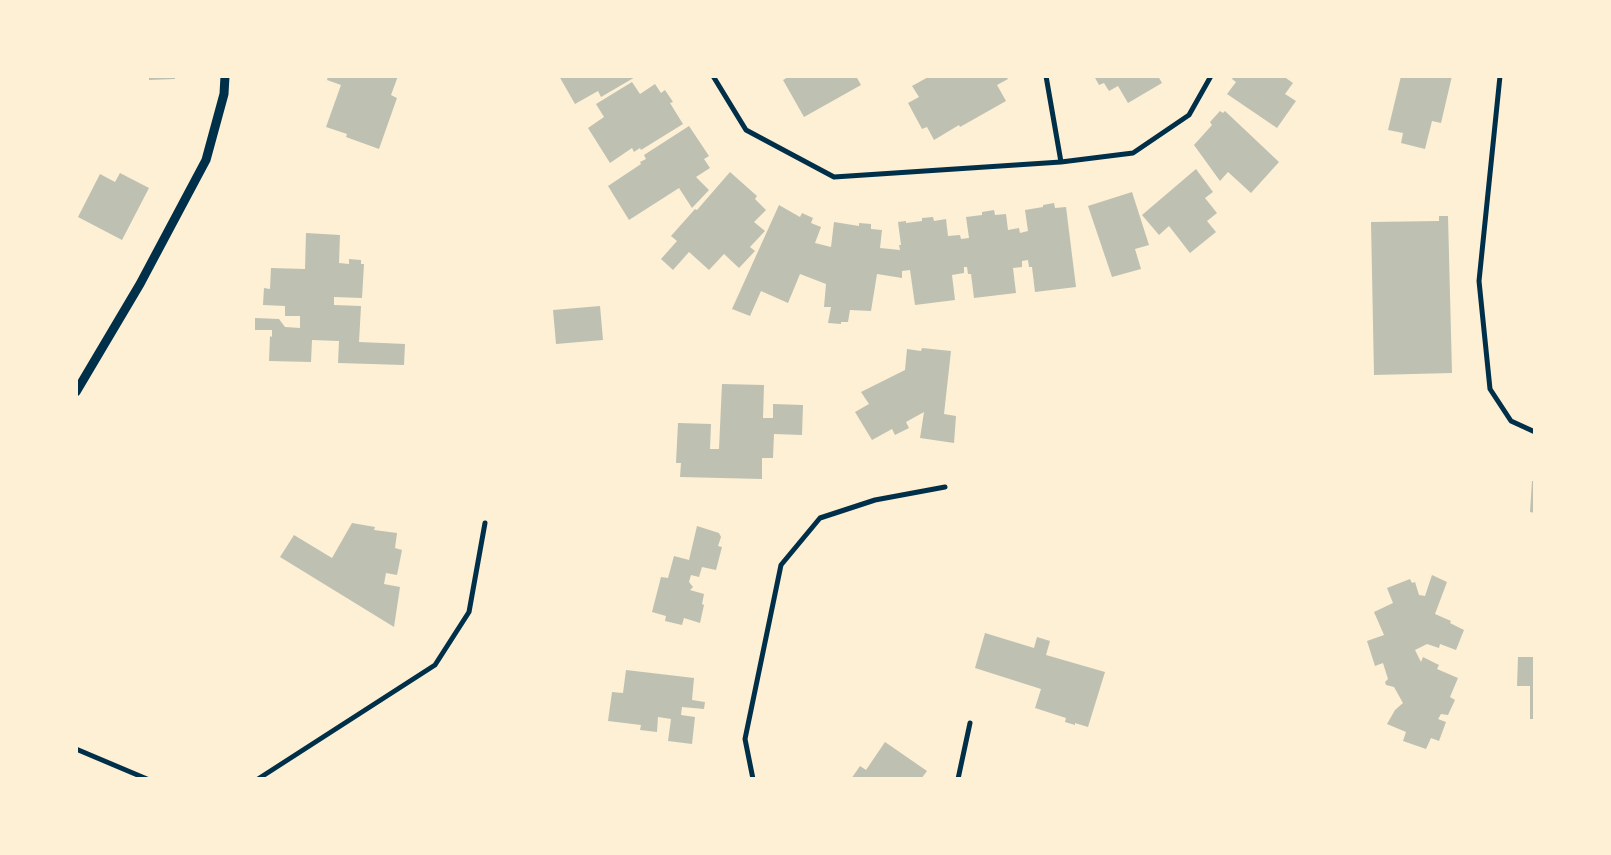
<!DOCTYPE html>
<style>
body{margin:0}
#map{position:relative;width:1611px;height:855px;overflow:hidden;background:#fdf0d5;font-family:Inter,sans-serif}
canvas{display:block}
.frame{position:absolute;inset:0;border:78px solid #fdf0d5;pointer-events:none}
</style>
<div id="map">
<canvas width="1611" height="855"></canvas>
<div class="frame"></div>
</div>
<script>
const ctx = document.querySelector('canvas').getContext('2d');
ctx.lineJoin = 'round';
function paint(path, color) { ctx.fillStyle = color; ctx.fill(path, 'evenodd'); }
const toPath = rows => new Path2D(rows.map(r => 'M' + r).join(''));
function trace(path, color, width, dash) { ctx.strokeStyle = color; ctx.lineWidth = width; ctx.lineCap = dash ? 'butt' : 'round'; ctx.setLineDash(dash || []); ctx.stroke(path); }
paint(toPath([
 [149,76,175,76,175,79,149,80],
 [328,76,398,76,391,95,397,98,379,149,346,137,347,134,326,127,341,85,327,80],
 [559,76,637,76,601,97,598,91,575,104],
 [790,76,856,76,861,85,804,117,783,80],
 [930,76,1006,76,1008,79,997,85,1006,101,960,127,959,125,934,140,927,127,922,129,908,103,919,97,912,86],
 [1094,76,1158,76,1162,83,1128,103,1118,86,1109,91,1104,83,1099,85],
 [1234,76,1283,76,1293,83,1285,94,1296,101,1277,128,1227,94,1236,82,1232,79],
 [1401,76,1452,76,1441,123,1432,121,1425,149,1401,143,1403,133,1388,130],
 [632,82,640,94,655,84,661,93,665,90,673,102,670,103,683,124,641,150,640,148,634,152,632,148,610,163,588,128,604,117,596,104],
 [1220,111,1223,113,1225,111,1279,162,1251,193,1228,172,1220,181,1194,145,1212,125,1210,122],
 [689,126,709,156,704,159,710,168,696,177,709,190,692,208,679,188,629,220,608,186,641,164,640,162,646,159,644,155],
 [1196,169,1213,192,1205,198,1217,213,1207,221,1216,232,1190,253,1169,226,1159,235,1142,215],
 [730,172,757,196,755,199,766,210,754,222,765,231,750,247,755,251,739,268,724,254,709,270,689,252,673,270,661,259,677,241,671,236,695,209,697,210],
 [120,173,149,188,122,240,78,217,100,174,115,182],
 [1132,192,1149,245,1135,249,1141,269,1112,277,1088,206],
 [1054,203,1055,208,1066,207,1076,287,1035,292,1032,267,1029,267,1028,260,1022,261,1022,267,1013,268,1016,293,974,298,971,274,968,274,967,267,964,267,964,273,952,275,955,300,915,305,910,270,902,271,902,278,877,274,871,311,850,310,848,322,841,322,841,324,828,323,831,307,824,307,826,284,800,274,788,303,761,291,750,316,732,309,779,205,800,217,802,213,813,218,811,223,821,227,815,243,831,247,834,222,859,226,859,223,871,224,871,229,882,230,880,248,900,250,899,245,901,245,898,222,906,221,906,223,922,221,922,218,933,217,934,221,946,219,948,236,960,235,961,239,969,238,966,217,982,215,982,212,994,210,995,215,1006,214,1008,230,1019,228,1020,233,1028,231,1025,210,1043,207,1043,205],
 [1439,216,1448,216,1452,373,1374,375,1371,222,1439,221],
 [306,233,340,235,339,263,349,264,349,259,361,260,361,264,364,264,362,298,334,297,334,305,361,306,359,342,405,344,404,365,338,363,339,341,312,340,311,362,269,361,270,336,272,337,272,330,255,330,255,318,279,319,285,327,300,328,300,316,285,316,285,306,263,305,264,288,270,289,271,268,305,269],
 [600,306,603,340,556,344,553,310],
 [922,348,951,351,944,414,956,416,954,443,920,438,924,412,906,422,909,428,895,435,892,429,872,440,855,412,869,404,861,392,905,370,907,349,921,351],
 [722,384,764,385,763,418,773,418,773,404,803,405,802,435,774,434,773,458,762,458,762,479,680,477,681,463,676,463,678,423,711,424,710,449,719,449],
 [1532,481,1535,481,1535,513,1530,512],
 [352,523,375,527,374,530,397,533,395,548,402,550,397,575,386,573,384,584,400,587,394,627,280,557,294,535,332,558],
 [697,526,719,533,721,537,718,546,722,547,716,570,702,567,699,577,691,575,689,582,693,587,690,590,704,594,702,604,704,605,700,623,684,618,682,625,665,621,666,616,652,612,661,577,668,578,674,556,689,560],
 [1432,575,1447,582,1435,614,1451,621,1450,623,1464,630,1456,650,1440,644,1439,648,1427,644,1415,650,1421,662,1423,657,1439,665,1437,669,1458,678,1450,697,1455,700,1448,715,1441,714,1438,719,1446,722,1439,741,1431,738,1426,749,1403,741,1406,732,1387,724,1395,710,1403,703,1394,687,1386,685,1385,682,1388,679,1383,663,1375,666,1367,641,1384,635,1374,612,1393,603,1387,588,1410,579,1412,583,1415,582,1419,595,1425,596],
 [985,633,1034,648,1037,637,1050,641,1046,655,1105,672,1088,727,1075,723,1075,725,1065,722,1066,718,1035,708,1041,689,975,668],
 [1518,657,1535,657,1535,719,1530,719,1530,686,1517,686],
 [626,670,694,678,692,700,705,702,704,709,682,707,681,715,695,717,692,744,668,741,671,719,658,717,657,732,640,730,641,725,608,721,612,692,623,693],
 [885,742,927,771,921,779,851,779,860,766,866,770]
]), '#bec0b2');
trace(toPath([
 [713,76,746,130,834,177,1061,162,1133,153,1189,115,1211,76],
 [1046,76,1061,162],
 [1500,76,1479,281,1490,389,1511,421,1535,432],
 [76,749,147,779],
 [258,779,435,665,469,612,485,523],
 [753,779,745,739,781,565,820,518,875,500,945,487],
 [958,779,970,723]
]), '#003049', 5);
trace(toPath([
 [76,392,140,284,206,160,224,94,225,76]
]), '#003049', 9);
</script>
